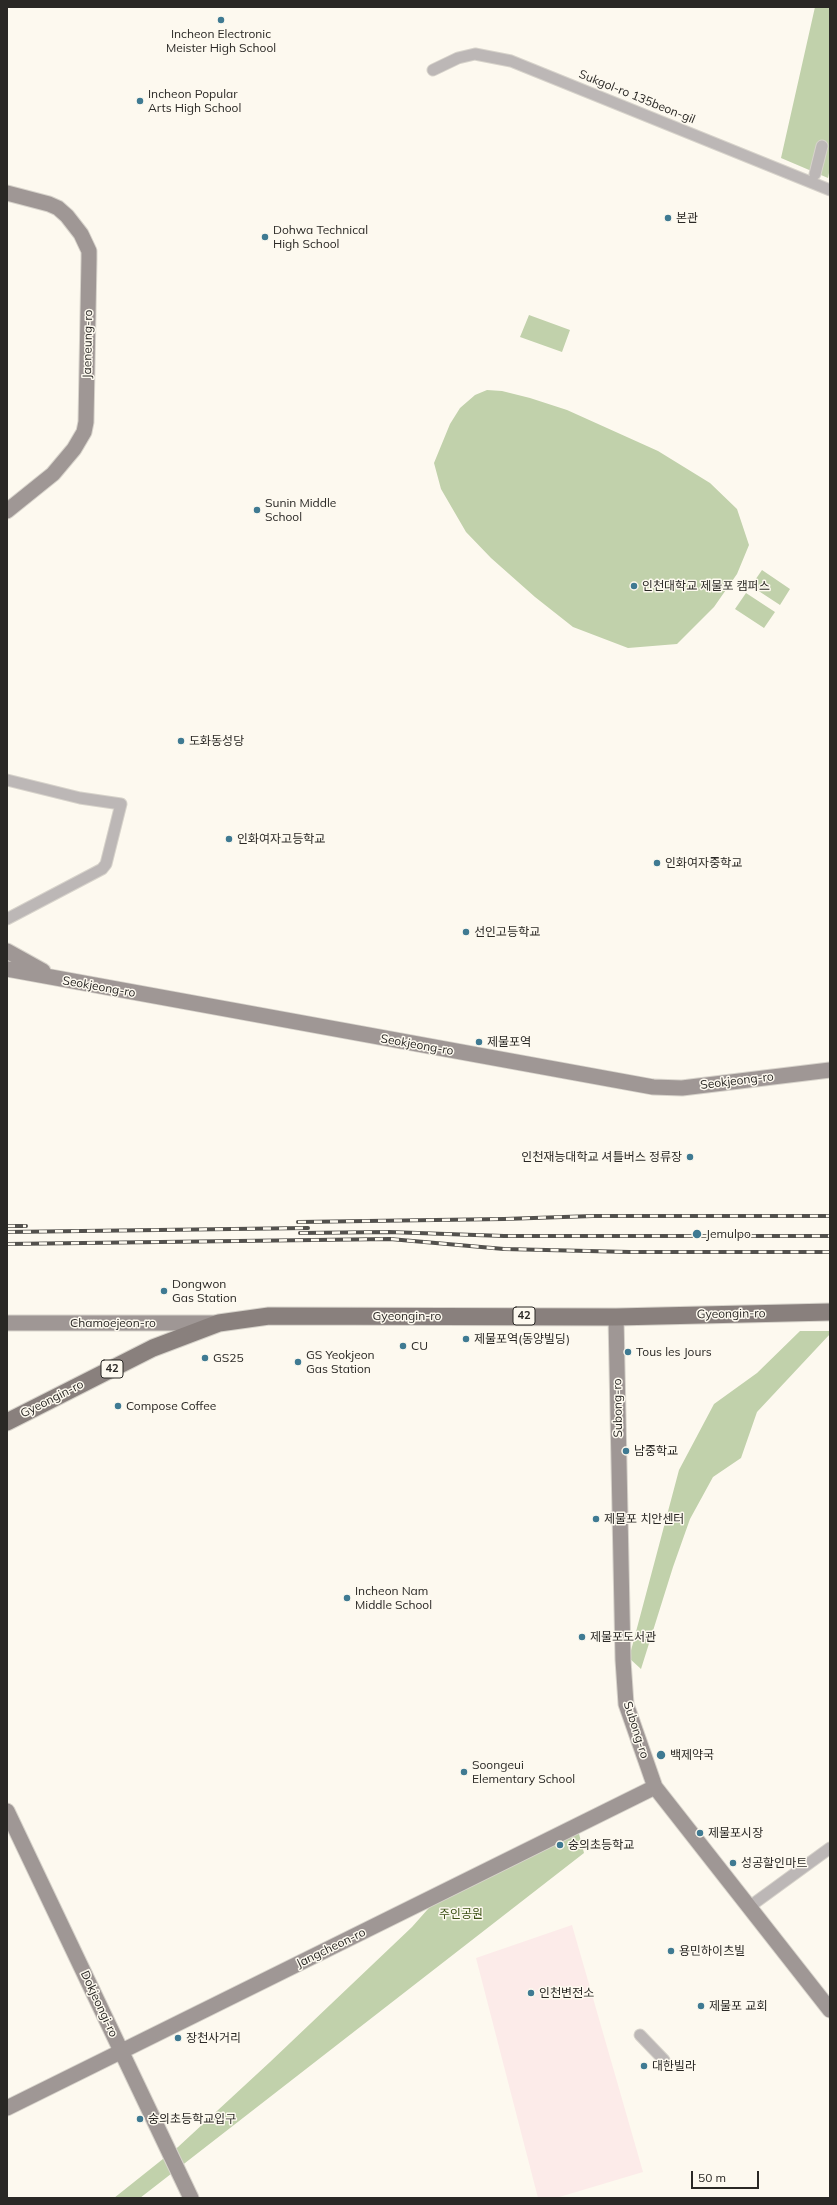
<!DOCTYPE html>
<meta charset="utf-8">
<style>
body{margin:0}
#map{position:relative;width:837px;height:2205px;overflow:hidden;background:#fdf9ef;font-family:Mulish,sans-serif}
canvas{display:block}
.frame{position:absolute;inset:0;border:8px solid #2a2825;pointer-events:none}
.scale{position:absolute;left:691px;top:2171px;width:68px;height:18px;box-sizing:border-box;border:2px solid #2a2825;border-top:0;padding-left:5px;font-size:12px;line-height:14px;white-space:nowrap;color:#2a2825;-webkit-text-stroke:3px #fdf9ef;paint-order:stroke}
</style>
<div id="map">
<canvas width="837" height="2205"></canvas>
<div class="frame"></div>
<div class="scale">50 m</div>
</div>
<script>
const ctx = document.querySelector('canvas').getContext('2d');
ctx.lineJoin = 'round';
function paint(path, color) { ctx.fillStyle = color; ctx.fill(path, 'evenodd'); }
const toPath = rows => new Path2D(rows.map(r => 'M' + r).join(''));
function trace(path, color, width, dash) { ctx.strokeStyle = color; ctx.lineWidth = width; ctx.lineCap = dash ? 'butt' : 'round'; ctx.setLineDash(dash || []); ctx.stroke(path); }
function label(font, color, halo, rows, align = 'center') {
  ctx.font = font + ' Mulish,"Noto Sans KR",sans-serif'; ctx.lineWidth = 3; ctx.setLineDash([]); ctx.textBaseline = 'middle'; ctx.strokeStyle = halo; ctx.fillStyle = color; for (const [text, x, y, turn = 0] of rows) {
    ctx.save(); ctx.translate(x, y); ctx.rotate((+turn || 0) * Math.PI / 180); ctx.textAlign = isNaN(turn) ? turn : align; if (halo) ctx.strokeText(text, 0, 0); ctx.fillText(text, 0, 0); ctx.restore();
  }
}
paint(toPath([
 [572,1925,643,2172,556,2198,538,2198,476,1958]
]), '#fcebe9');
paint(toPath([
 [815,7,830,7,830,168,828,178,781,158],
 [529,315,570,330,562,352,520,337],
 [487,390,502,391,530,398,567,410,658,451,710,483,737,509,749,545,737,574,714,607,677,644,628,648,573,627,535,597,491,558,466,532,441,489,434,463,450,424,460,408,475,395],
 [762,570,790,589,780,605,751,586],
 [746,593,775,612,764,628,735,609],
 [800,1331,830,1331,830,1334,757,1412,741,1458,713,1477,690,1519,673,1567,641,1669,629,1658,679,1470,714,1404,757,1373],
 [577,1826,584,1853,140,2198,114,2198,178,2147,270,2062,412,1927,443,1892]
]), '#c1d1ab');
const street = toPath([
 [433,70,458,58,475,54,511,61,830,190],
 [815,174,822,146],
 [7,780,80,798,121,804,106,864,102,869,7,919],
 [749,1907,830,1848],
 [640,2035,664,2060]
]);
const secondary = toPath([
 [7,193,49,204,58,208,67,216,81,234,89,251,89,259,86,422,84,432,74,449,53,474,7,511],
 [7,951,43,971],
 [7,969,653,1087,682,1088,830,1070],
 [616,1317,623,1660,626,1704,655,1787,830,2010],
 [7,1323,216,1323],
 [7,1811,191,2198],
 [7,2108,655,1787]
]);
const primary = toPath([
 [7,1422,153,1348,219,1323,269,1316,616,1317,830,1312]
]);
trace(street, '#d7d3cb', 13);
trace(secondary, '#d7d3cb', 17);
trace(primary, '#d7d3cb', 19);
trace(street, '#bcb7b6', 11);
trace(secondary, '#9f9795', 15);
trace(primary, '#89807d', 17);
const rail = toPath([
 [298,1222,504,1219,593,1216,830,1216],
 [7,1226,26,1226],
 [7,1232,308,1228],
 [300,1233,389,1232,504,1236,830,1236],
 [7,1244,390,1239,504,1249,630,1252,830,1252]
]);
trace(rail, '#53514d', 4);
trace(rail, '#fdf9ef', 2.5, [8]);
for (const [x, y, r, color] of [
 [221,20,4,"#3f7a92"],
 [140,101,4,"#3f7a92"],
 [668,218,4,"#3f7a92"],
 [265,237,4,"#3f7a92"],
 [257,510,4,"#3f7a92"],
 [634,586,4,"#3f7a92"],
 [181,741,4,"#3f7a92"],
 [229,839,4,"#3f7a92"],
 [657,863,4,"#3f7a92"],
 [466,932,4,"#3f7a92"],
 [479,1042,4,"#3f7a92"],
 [690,1157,4,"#3f7a92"],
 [697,1234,5,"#3f7a92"],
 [164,1291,4,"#3f7a92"],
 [466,1339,4,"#3f7a92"],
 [403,1346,4,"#3f7a92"],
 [628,1352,4,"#3f7a92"],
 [205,1358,4,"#3f7a92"],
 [298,1362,4,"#3f7a92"],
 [118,1406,4,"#3f7a92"],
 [626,1451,4,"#3f7a92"],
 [596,1519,4,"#3f7a92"],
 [347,1598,4,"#3f7a92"],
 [582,1637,4,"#3f7a92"],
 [661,1755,5,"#3f7a92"],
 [464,1772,4,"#3f7a92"],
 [700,1833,4,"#3f7a92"],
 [560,1845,4,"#3f7a92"],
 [733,1863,4,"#3f7a92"],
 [671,1951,4,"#3f7a92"],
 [531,1993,4,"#3f7a92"],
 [701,2006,4,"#3f7a92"],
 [178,2038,4,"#3f7a92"],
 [644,2066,4,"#3f7a92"],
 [140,2119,4,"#3f7a92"]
]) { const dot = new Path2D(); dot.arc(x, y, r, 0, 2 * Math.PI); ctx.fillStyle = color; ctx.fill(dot); trace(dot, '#fdf9ef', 1.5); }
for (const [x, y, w] of [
 [524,1316,22],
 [112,1369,22]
]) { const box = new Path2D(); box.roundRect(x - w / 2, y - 9, w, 18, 3); ctx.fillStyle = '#fdf9ef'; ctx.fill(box); trace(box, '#2a2825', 1); }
label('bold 11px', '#2a2825', null, [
 ["42",524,1316],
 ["42",112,1369]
]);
label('12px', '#2a2825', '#fdf9ef', [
 ["Incheon Electronic",221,34,"center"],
 ["Meister High School",221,48,"center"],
 ["Incheon Popular",148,94],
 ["Arts High School",148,108],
 ["본관",676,218],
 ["Dohwa Technical",273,230],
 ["High School",273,244],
 ["Sunin Middle",265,503],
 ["School",265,517],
 ["인천대학교 제물포 캠퍼스",642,586],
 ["도화동성당",189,741],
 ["인화여자고등학교",237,839],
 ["인화여자중학교",665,863],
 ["선인고등학교",474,932],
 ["제물포역",487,1042],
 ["인천재능대학교 셔틀버스 정류장",682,1157,"right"],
 ["Jemulpo",706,1234],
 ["Dongwon",172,1284],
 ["Gas Station",172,1298],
 ["제물포역(동양빌딩)",474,1339],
 ["CU",411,1346],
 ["Tous les Jours",636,1352],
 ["GS Yeokjeon",306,1355],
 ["Gas Station",306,1369],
 ["GS25",213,1358],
 ["Compose Coffee",126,1406],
 ["남중학교",634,1451],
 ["제물포 치안센터",604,1519],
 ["Incheon Nam",355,1591],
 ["Middle School",355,1605],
 ["제물포도서관",590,1637],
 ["백제약국",670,1755],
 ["Soongeui",472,1765],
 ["Elementary School",472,1779],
 ["제물포시장",708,1833],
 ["숭의초등학교",568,1845],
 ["성공할인마트",741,1863],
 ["용민하이츠빌",679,1951],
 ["인천변전소",539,1993],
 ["제물포 교회",709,2006],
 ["장천사거리",186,2038],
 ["대한빌라",652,2066],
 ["숭의초등학교입구",148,2119]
], 'left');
label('12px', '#2a2825', '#fdf9ef', [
 ["Sukgol-ro 135beon-gil",637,97,22],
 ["Jaeneung-ro",88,344,-89],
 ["Seokjeong-ro",99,987,10],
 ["Seokjeong-ro",417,1045,10],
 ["Seokjeong-ro",737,1081,-7],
 ["Gyeongin-ro",731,1314,-1],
 ["Gyeongin-ro",407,1316],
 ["Chamoejeon-ro",113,1323],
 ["Gyeongin-ro",52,1399,-27],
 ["Subong-ro",618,1408,-91],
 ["Subong-ro",636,1730,72],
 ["Jangcheon-ro",331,1948,-26],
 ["Dokjeongi-ro",99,2004,65]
]);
label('12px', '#3c5114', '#fdf9ef', [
 ["주인공원",461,1914]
]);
</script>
